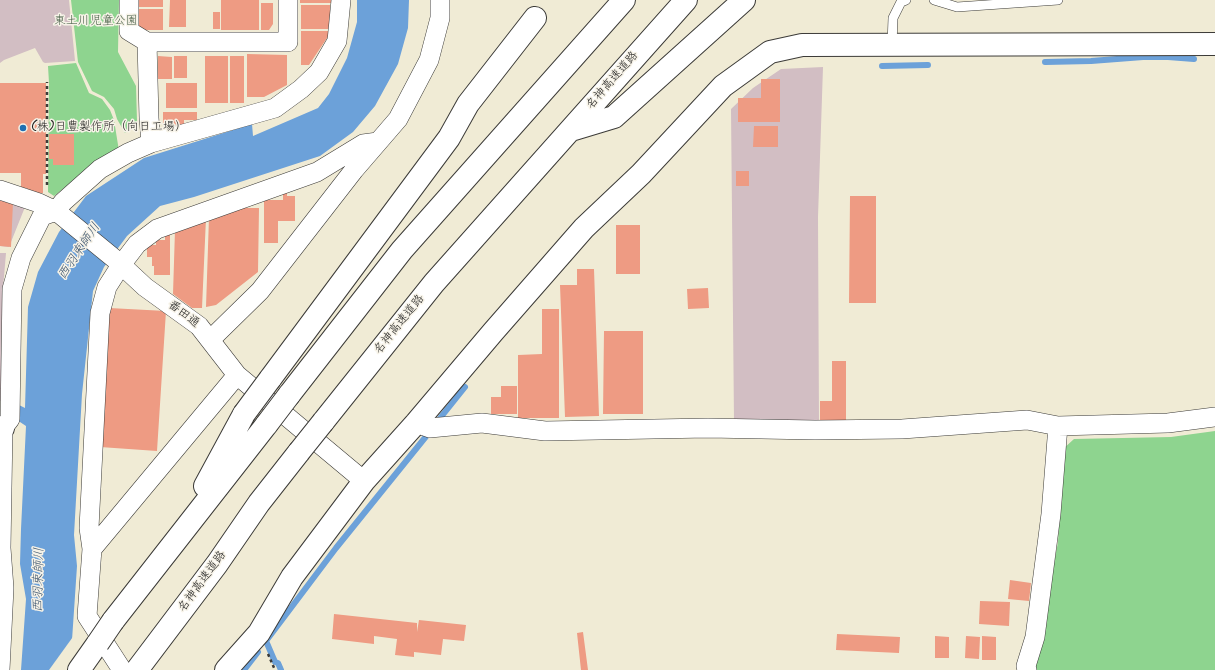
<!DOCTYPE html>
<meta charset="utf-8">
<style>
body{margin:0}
canvas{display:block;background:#f0ebd5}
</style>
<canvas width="1215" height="670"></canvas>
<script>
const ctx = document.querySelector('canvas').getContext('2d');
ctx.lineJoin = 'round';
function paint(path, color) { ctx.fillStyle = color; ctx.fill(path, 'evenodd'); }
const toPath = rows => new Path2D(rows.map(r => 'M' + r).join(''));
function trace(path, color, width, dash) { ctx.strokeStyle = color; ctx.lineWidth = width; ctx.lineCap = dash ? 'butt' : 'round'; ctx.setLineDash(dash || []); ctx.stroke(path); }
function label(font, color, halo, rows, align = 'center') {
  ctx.font = font + ' Kalam,"Klee One",sans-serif'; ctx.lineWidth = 3; ctx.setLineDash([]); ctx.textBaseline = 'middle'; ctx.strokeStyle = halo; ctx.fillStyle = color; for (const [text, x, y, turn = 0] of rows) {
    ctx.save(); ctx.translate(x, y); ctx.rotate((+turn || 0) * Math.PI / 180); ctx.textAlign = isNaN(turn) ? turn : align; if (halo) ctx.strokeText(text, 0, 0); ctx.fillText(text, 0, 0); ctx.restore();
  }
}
paint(toPath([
 [0,0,69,0,75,61,45,63,43,62,35,48,4,60,0,63],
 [823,67,818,217,819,424,734,422,731,109,753,88,781,69],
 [0,197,25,207,9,247,0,246],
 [0,253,6,253,2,300,5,338,4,401,0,401]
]), '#d2bec3');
paint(toPath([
 [71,0,119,0,118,52,136,86,137,121,125,133,117,119,114,109,104,97,92,91,78,62],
 [76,63,89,93,102,99,110,110,114,120,119,151,69,184,54,196,48,192,49,83,48,66],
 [1215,431,1215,670,1036,670,1035,664,1058,542,1063,449,1074,439,1171,437]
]), '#8ed48f');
paint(toPath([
 [357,0,409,0,408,28,398,64,375,106,353,132,320,156,194,197,160,206,127,236,104,267,93,291,82,394,74,535,77,566,70,670,21,670,26,599,20,564,21,529,26,426,17,420,17,404,25,408,28,307,38,272,59,232,86,196,144,158,252,124,253,136,318,108,329,94,347,58,357,22]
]), '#6ca1d9');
paint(toPath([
 [75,634,72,670,49,670]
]), '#f0ebd5');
trace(toPath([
 [1045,62,1091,61,1143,57,1168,57,1194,59],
 [882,66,928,65],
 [437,422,465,387],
 [244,670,258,652],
 [281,670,278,663,275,662,266,641,336,548,428,434]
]), '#6ca1d9', 6);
paint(toPath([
 [137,0,163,0,163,7,137,7],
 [170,0,186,0,186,27,169,27],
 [221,0,259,0,259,30,221,30],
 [300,0,331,0,331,3,300,3],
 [261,3,273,3,273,24,269,30,261,30],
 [301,5,330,5,330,29,301,29],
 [137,9,163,9,163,30,137,30],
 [213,12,220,12,220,29,213,29],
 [301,31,329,31,329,35,309,65,301,65],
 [247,54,287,55,287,85,264,97,247,97],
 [158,56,172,57,172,79,158,79],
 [174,56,187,56,187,78,174,78],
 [205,56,228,56,228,103,205,103],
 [230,56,244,56,244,103,230,103],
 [761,79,780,79,780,122,738,122,738,98,761,98],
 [0,83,46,83,46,174,43,174,43,193,27,193,27,188,21,188,21,173,0,173],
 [166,83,197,83,197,108,166,108],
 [163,112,197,112,197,120,184,120,184,125,163,125],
 [754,126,778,126,778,147,753,147],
 [49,134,74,134,74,165,53,165,53,159,49,159],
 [736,171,749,171,749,186,736,186],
 [283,191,287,191,287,196,295,196,295,221,278,221,278,243,264,243,264,200,283,200],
 [850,196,876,196,876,303,849,303],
 [0,201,13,202,11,247,0,246],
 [233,208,259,208,258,272,216,305,206,307,209,217],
 [206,218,202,308,192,308,173,294,175,230],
 [616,225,640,225,640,274,616,274],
 [165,234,170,234,170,275,154,275,154,266,152,266,152,257,147,257,147,245,156,245,156,240,165,240],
 [577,269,594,269,599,416,565,417,560,285,577,285],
 [708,288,709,308,688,309,687,289],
 [109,308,166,311,157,451,100,447],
 [542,309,559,309,559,418,518,418,518,355,542,354],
 [604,331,643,331,643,414,603,414],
 [832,361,846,361,846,420,820,420,820,401,832,401],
 [501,386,517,386,517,414,491,414,491,397,501,397],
 [1010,580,1031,583,1029,601,1008,599],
 [980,601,1010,602,1009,626,979,624],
 [334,614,417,623,417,632,419,620,466,625,464,641,443,639,441,655,414,652,414,657,395,655,397,639,374,636,374,644,332,639],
 [583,632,588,670,581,670,577,633],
 [837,634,900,637,899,653,836,650],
 [935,636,949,637,949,658,935,658],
 [966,636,980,637,979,659,965,658],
 [982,636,996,637,996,660,982,660]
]), '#ee9b83');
const lane = toPath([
 [934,0,957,7,1058,0],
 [892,45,893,18,901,2,906,0]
]);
const street = toPath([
 [129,0,129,31,147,42,288,42,288,0],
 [147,42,149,118,151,143],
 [0,190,39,203,56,211,116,260,145,287,199,326,237,375,364,481],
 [210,340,260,291,354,170,398,119,429,60,440,18,440,0],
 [416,423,430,428,482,423,545,431,708,428,815,430,902,429,1027,420,1058,426,1168,423,1215,417],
 [92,549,89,528,100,313,107,287,121,265,137,244,157,229,317,172,363,144,378,142],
 [0,670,4,588,1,548,3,428,10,419,12,289,21,258,42,216,56,211,63,202,100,169,128,153,151,143,275,108,301,89,319,72,337,41,341,0],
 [122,670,87,616,92,549,237,375],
 [1027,670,1026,666,1035,637,1051,514,1058,426]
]);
const secondary = toPath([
 [0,428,3,428],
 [226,670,259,633,292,577,364,481,416,423,493,332,584,228,641,174,723,86,770,52,802,45,1215,44]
]);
const highway = toPath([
 [571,130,614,117,744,0],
 [270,379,449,138,468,104,535,18],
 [289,395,402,250,624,0],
 [323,422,434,283,686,0],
 [205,486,244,414],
 [113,621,267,424],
 [79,670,98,643],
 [137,670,217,564,259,503,299,452]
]);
trace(lane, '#3c3b38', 10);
trace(street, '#3c3b38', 20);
trace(secondary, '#3c3b38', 24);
trace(highway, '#3c3b38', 24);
trace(toPath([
 [47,185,47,82],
 [268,654,275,670]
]), '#3c3b38', 2.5, [3, 3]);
trace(lane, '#fff', 9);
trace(street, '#fff', 19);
trace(secondary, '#fff', 22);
trace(highway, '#fff', 22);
const highwayBridge = toPath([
 [244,414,270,379],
 [267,424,289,395],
 [299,452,323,422],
 [98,643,113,621]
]);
trace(highwayBridge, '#3c3b38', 24, []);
trace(highwayBridge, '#fff', 22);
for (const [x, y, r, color] of [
 [23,128,4,"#1f6fb2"]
]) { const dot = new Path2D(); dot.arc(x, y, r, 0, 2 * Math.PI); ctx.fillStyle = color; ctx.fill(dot); trace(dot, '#f7f3e8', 1.5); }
label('12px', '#445c44', '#f7f3e8', [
 ["東土川児童公園",96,22]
]);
label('12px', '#1c1c1c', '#f7f3e8', [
 ["名神高速道路",613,81,-49],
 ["番田通",183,315,37],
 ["名神高速道路",400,325,-51],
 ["名神高速道路",203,582,-54]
]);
label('12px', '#1c1c1c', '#f7f3e8', [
 ["(株)日豊製作所（向日工場）",31,128]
], 'left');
label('italic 13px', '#405871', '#f7f3e8', [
 ["西羽束師川",80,252,-56],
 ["西羽束師川",40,580,-89]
]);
</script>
